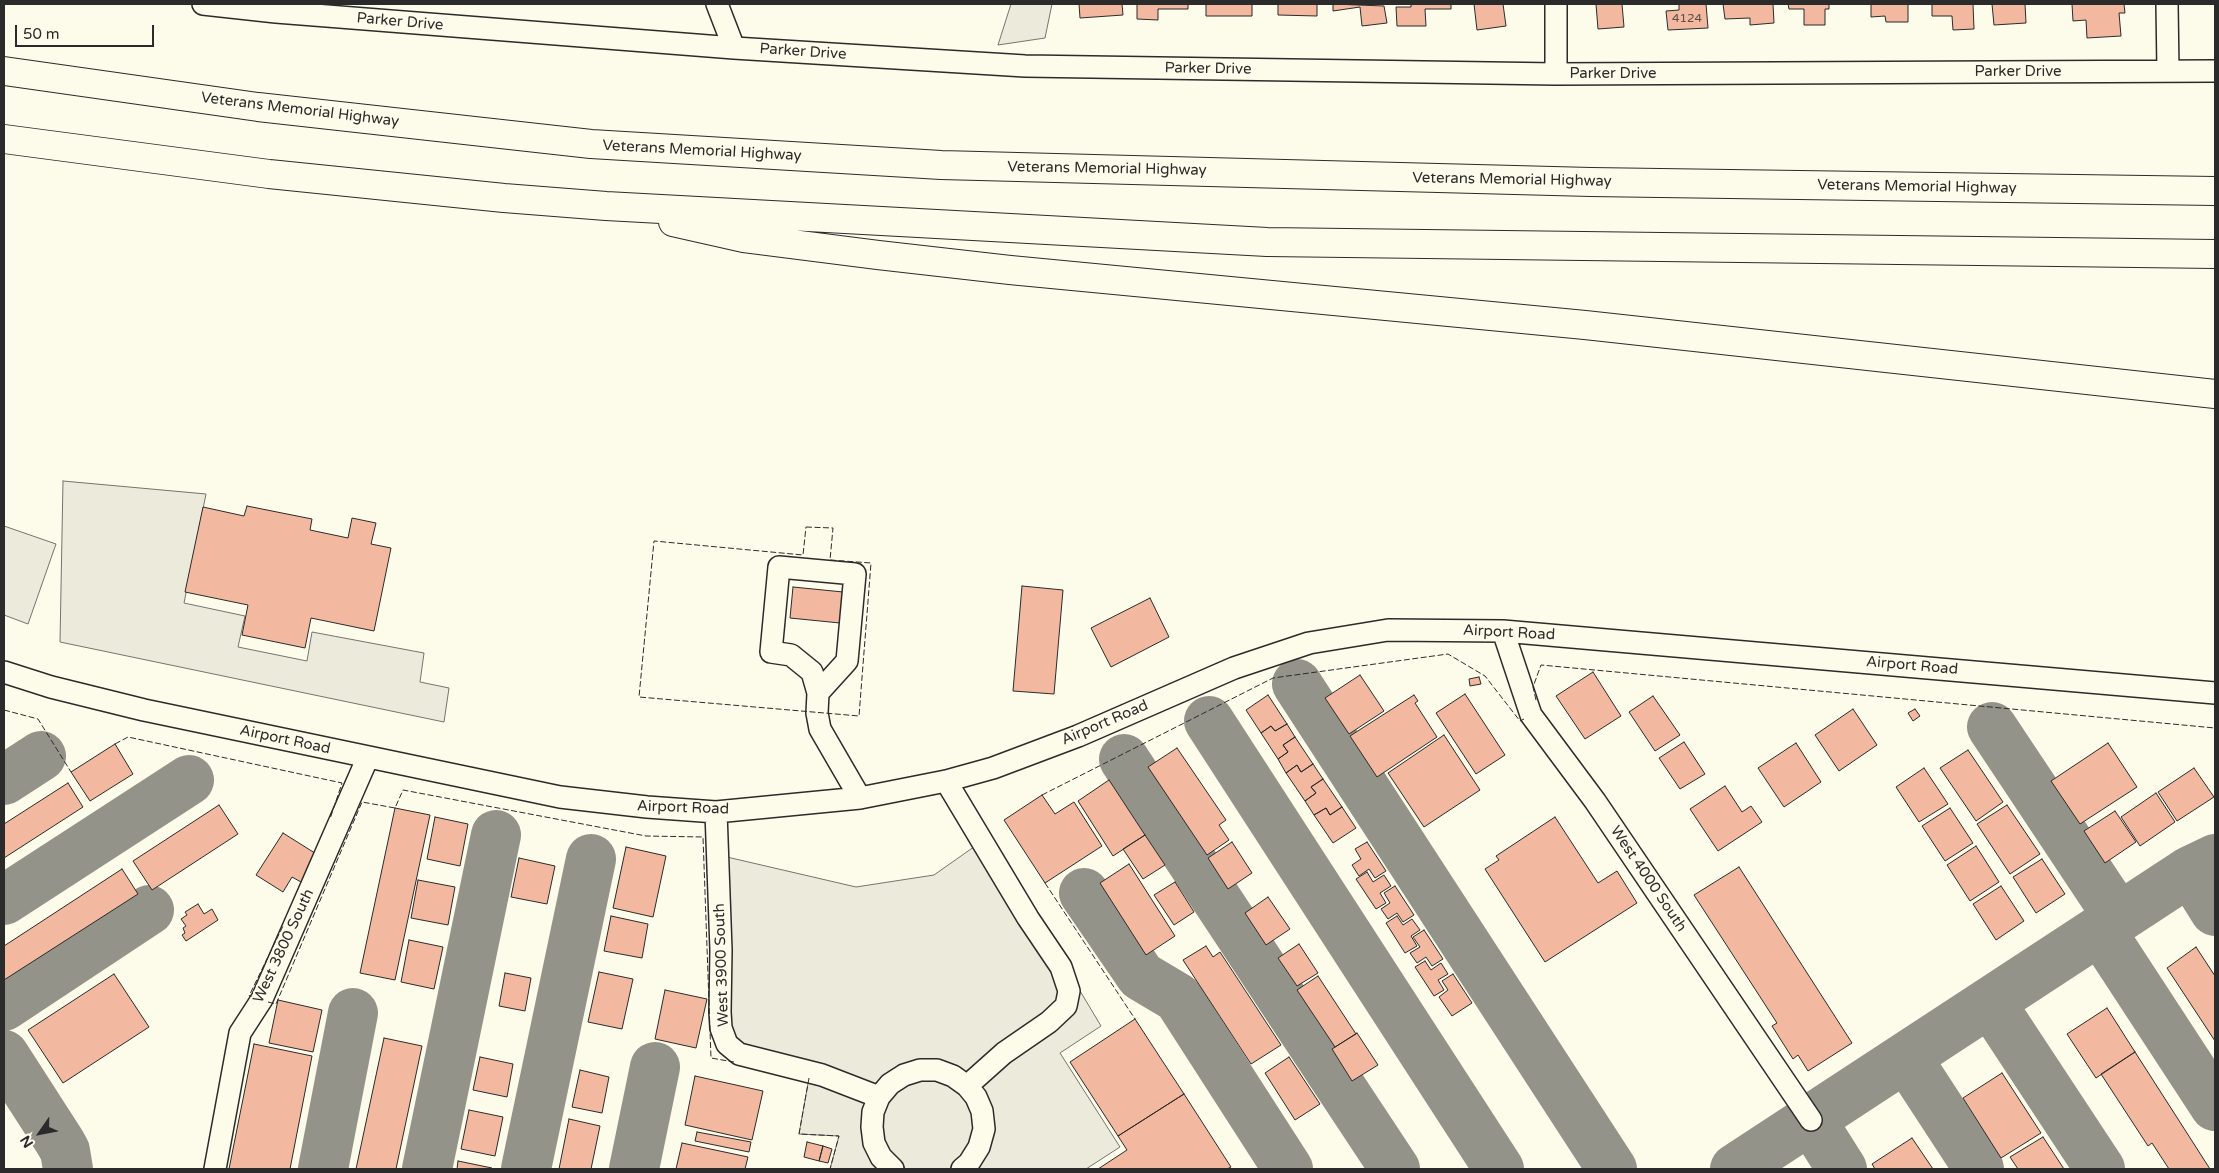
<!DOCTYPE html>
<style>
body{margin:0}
#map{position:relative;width:2219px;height:1173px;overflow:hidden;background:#fdfbea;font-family:"Varela Round",sans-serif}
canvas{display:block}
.frame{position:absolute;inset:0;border:5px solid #2b2b2b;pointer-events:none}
.north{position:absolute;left:15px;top:1108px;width:50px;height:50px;-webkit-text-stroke:4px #fdfbea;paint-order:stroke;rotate:237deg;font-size:14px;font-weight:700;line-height:20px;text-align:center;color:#2b2b2b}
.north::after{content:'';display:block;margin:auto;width:18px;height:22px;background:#2b2b2b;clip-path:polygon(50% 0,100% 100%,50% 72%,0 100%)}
.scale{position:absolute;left:15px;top:25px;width:139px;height:22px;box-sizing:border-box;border:2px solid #2b2b2b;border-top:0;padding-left:6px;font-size:15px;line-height:18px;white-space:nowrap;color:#2b2b2b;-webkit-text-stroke:4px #fdfbea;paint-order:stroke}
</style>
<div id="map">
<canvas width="2219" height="1173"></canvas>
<div class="frame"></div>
<div class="north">N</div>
<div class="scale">50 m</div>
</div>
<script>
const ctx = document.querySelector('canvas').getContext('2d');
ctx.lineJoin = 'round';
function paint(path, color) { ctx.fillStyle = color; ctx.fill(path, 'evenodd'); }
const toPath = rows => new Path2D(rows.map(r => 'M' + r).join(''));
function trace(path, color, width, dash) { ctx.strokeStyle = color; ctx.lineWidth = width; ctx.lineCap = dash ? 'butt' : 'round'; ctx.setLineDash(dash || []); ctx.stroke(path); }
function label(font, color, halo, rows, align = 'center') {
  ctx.font = font + ' "Varela Round",sans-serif'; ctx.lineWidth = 4; ctx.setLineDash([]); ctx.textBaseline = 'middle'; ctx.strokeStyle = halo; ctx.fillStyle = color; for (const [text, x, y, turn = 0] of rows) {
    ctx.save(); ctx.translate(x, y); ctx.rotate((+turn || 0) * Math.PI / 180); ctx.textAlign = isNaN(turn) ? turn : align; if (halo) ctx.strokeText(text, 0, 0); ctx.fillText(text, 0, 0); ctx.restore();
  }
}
const parking = toPath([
 [1011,4,1052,4,1045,38,998,45,1011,4],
 [63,481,206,494,184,603,245,616,238,647,307,661,312,632,424,653,420,682,449,688,444,722,60,642,63,481],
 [4,526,56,544,28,624,4,615,4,526],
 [988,837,1101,1026,1060,1053,1120,1147,1086,1169,830,1169,839,1136,799,1134,809,1078,738,1062,713,987,714,854,856,887,934,875,988,837]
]);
paint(parking, '#eceadb');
trace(parking, '#74746e', 1);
trace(toPath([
 [1297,684,1612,1169],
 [1209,721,1499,1169],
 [1992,727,2119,918],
 [1124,759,1395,1169],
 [4,780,41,756],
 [2190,871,2215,911],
 [1084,893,1141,976,1178,998,1288,1169],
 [4,900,189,780],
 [2100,930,2215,1106],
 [1990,1002,2100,1169],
 [4,1006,149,910],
 [4,1055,60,1142,65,1151,68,1169],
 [1906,1057,1979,1169],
 [1811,1120,1842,1169],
 [323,1169,353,1013],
 [427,1169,496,835],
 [526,1169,591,859],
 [634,1169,655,1067],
 [1735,1169,2190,871,2215,859]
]), '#94938a', 50);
const building = toPath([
 [1079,4,1122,4,1123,15,1080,18,1079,4],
 [1137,4,1188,4,1188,9,1158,9,1158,20,1137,19,1137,4],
 [1206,4,1252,4,1252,16,1206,16,1206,4],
 [1278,4,1317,4,1317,16,1278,15,1278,4],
 [1333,4,1384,6,1387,23,1362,26,1360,7,1333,11,1333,4],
 [1411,4,1451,4,1451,9,1425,9,1426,26,1397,26,1396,7,1411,7,1411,4],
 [1474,4,1503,4,1506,26,1477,30,1474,4],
 [1596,4,1622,4,1624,27,1598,29,1596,4],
 [1679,4,1706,4,1708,28,1668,30,1666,11,1679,10,1679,4],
 [1723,4,1773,4,1774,23,1750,25,1750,18,1725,19,1723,4],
 [1788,4,1829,4,1829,9,1825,9,1825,25,1804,25,1804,9,1789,9,1788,4],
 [1871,4,1908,4,1908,22,1886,22,1885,16,1871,17,1871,4],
 [1932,4,1973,4,1974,29,1953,30,1952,16,1932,16,1932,4],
 [1992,4,2025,4,2026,23,1994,25,1992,4],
 [2072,4,2124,4,2125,13,2119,13,2121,36,2087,38,2086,20,2073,21,2072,4],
 [247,506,312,519,310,530,348,538,352,518,376,523,371,544,391,548,374,631,311,618,305,648,242,635,248,605,185,592,203,507,244,516,247,506],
 [1022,586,1063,590,1054,694,1013,691,1022,586],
 [793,587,843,592,840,623,790,618,793,587],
 [1150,598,1169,637,1111,667,1091,628,1150,598],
 [1593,672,1621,716,1585,739,1556,696,1593,672],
 [1360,675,1384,711,1349,734,1325,698,1360,675],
 [1479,677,1481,684,1470,686,1469,679,1479,677],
 [1465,694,1505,755,1476,774,1436,713,1465,694],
 [1268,695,1287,724,1275,731,1271,726,1261,733,1246,710,1268,695],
 [1414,695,1418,701,1415,703,1437,737,1377,777,1350,736,1414,695],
 [1653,696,1680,735,1655,751,1629,712,1653,696],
 [1853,709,1877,745,1839,771,1815,735,1853,709],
 [1915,709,1920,716,1913,721,1908,713,1915,709],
 [1287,724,1295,737,1283,745,1288,752,1278,759,1261,733,1271,726,1275,731,1287,724],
 [1444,735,1480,790,1424,827,1388,773,1444,735],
 [1295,737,1313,764,1301,772,1297,765,1286,773,1278,759,1288,752,1283,745,1295,737],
 [1684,742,1705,774,1680,789,1659,758,1684,742],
 [1796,743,1821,782,1784,807,1758,768,1796,743],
 [2108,743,2137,787,2080,824,2051,781,2108,743],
 [115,744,133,774,90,801,71,772,115,744],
 [1177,748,1226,820,1219,825,1229,840,1207,855,1148,767,1177,748],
 [1968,750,2003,802,1976,821,1940,768,1968,750],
 [1313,764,1323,779,1311,787,1316,793,1305,801,1286,773,1297,765,1301,772,1313,764],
 [1924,768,1948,804,1919,822,1896,787,1924,768],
 [2194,768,2214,797,2177,821,2158,792,2194,768],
 [1323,779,1342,807,1330,815,1326,808,1314,815,1305,801,1316,793,1311,787,1323,779],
 [1109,780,1145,835,1113,856,1078,801,1109,780],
 [68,783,83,807,4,858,4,824,68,783],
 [1725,786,1742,812,1751,806,1762,822,1718,851,1690,809,1725,786],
 [2156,793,2175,822,2140,846,2121,817,2156,793],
 [1042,795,1055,814,1074,802,1102,846,1045,883,1004,820,1042,795],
 [219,805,238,834,152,890,133,861,219,805],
 [2007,805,2040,854,2010,874,1977,824,2007,805],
 [1342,807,1356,828,1333,843,1314,815,1326,808,1330,815,1342,807],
 [395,808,430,815,395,980,360,973,395,808],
 [1950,808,1973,843,1945,861,1922,826,1950,808],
 [2115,811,2136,842,2105,863,2084,831,2115,811],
 [435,817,468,824,460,866,427,859,435,817],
 [1555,817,1598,883,1617,871,1637,903,1545,962,1485,869,1499,860,1496,856,1555,817],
 [283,833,318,855,301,882,292,877,283,892,256,875,283,833],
 [1145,835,1165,865,1143,879,1123,849,1145,835],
 [1232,842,1252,873,1228,889,1208,858,1232,842],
 [1367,842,1386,871,1375,878,1369,869,1359,876,1352,865,1361,859,1355,849,1367,842],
 [1976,846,1999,882,1970,901,1947,865,1976,846],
 [626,847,666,856,653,917,613,908,626,847],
 [519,858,555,866,547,904,511,897,519,858],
 [2042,859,2065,894,2036,913,2013,877,2042,859],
 [1129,864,1175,936,1146,955,1100,883,1129,864],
 [1739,867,1852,1043,1808,1071,1798,1055,1793,1059,1772,1026,1777,1023,1694,895,1739,867],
 [122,869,138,894,4,980,4,946,122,869],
 [1367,872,1373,882,1384,875,1391,886,1380,893,1386,903,1376,909,1356,879,1367,872],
 [418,880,455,887,448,925,411,918,418,880],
 [1175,882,1194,912,1174,925,1154,895,1175,882],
 [1395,886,1414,915,1403,922,1397,913,1388,919,1381,909,1390,903,1384,893,1395,886],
 [2001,886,2024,921,1996,940,1973,904,2001,886],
 [1268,897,1290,929,1266,945,1245,913,1268,897],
 [198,904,204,914,212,909,218,920,186,941,182,935,185,933,183,928,186,926,181,919,187,915,185,912,198,904],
 [611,916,648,924,642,958,604,951,611,916],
 [1397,916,1403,925,1412,919,1420,930,1411,936,1417,946,1405,953,1386,923,1397,916],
 [1424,930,1443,959,1432,966,1426,957,1417,963,1410,953,1420,947,1413,937,1424,930],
 [409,940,443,947,434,989,401,982,409,940],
 [1299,944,1318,973,1297,986,1278,958,1299,944],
 [1206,946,1213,957,1220,952,1281,1045,1251,1064,1183,960,1206,946],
 [2196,947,2215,976,2215,1041,2167,968,2196,947],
 [1425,961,1431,970,1441,963,1448,974,1438,980,1444,990,1434,996,1415,967,1425,961],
 [599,972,633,979,622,1029,588,1022,599,972],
 [505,973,531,978,525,1011,499,1006,505,973],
 [114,974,149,1027,63,1083,28,1030,114,974],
 [1453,974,1472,1003,1452,1016,1439,997,1448,990,1442,981,1453,974],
 [1318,976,1356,1034,1335,1047,1297,990,1318,976],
 [665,990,707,999,696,1048,655,1039,665,990],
 [278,1000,322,1010,313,1052,269,1043,278,1000],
 [2107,1008,2135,1052,2096,1078,2067,1034,2107,1008],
 [1135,1019,1184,1094,1118,1136,1070,1062,1135,1019],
 [1357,1033,1378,1065,1352,1081,1332,1049,1357,1033],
 [384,1038,422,1046,396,1169,356,1169,384,1038],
 [254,1044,312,1056,290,1169,229,1169,254,1044],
 [2135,1052,2210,1169,2169,1169,2152,1143,2148,1146,2101,1074,2135,1052],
 [480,1057,513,1064,507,1097,473,1090,480,1057],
 [1289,1057,1320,1104,1295,1120,1265,1073,1289,1057],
 [580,1070,609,1077,602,1113,572,1107,580,1070],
 [2002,1073,2041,1133,2001,1158,1963,1098,2002,1073],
 [695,1076,763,1091,752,1140,685,1125,695,1076],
 [1184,1094,1231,1167,1227,1169,1098,1169,1127,1150,1118,1136,1184,1094],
 [469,1110,503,1117,495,1156,461,1149,469,1110],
 [569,1119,600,1126,591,1169,559,1169,569,1119],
 [697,1132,751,1142,749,1152,695,1141,697,1132],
 [2043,1137,2064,1169,2018,1169,2010,1157,2043,1137],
 [1912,1138,1933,1169,1875,1169,1872,1164,1912,1138],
 [807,1142,823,1146,819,1161,804,1157,807,1142],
 [682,1143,748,1157,745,1169,676,1169,682,1143],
 [823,1146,832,1149,828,1163,819,1161,823,1146],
 [458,1161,492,1168,491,1169,457,1169,458,1161]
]);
paint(building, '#f2b8a0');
trace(building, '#2b2b2b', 1);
const minor = toPath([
 [203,4,276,12,734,48,1025,66,1556,74,2215,71],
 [717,4,734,48],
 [2167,4,2168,71],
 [1556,74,1556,4],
 [1503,631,1531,715,1595,801,1811,1120],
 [4,672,51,687,144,710,560,797,647,807,716,812,860,798,946,781,993,768,1078,736,1234,668,1309,643,1388,630,1503,631,2215,693],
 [818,693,847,661,855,574,779,567,771,652,791,655,812,672,818,693,817,713,820,729,860,798],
 [946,781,1028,918,1061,967,1069,991,1066,1006,1049,1022,1004,1053,967,1086],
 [716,812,721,950,720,1012,721,1028,727,1044,739,1054,822,1075,879,1097],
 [215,1169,240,1033,262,999,368,757],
 [893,1169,881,1157,874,1143,872,1127,873,1112,879,1097,890,1084,904,1075,920,1070,937,1070,953,1076,967,1086,976,1097,982,1111,984,1129,979,1147,969,1163,962,1169]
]);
const highway = toPath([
 [4,71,258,107,591,144,941,165,1591,182,2215,191],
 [4,139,269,174,504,198,606,206,1267,242,2215,254],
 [673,222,744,238,878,255,1010,270,1585,325,2215,394]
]);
trace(minor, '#2b2b2b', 24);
trace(highway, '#2b2b2b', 30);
trace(minor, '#fdfbea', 21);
trace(highway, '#fdfbea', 28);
trace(toPath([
 [806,527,833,528,830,560,871,563,859,716,639,697,654,541,803,555,806,527],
 [1536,700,1533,687,1541,665,2215,728],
 [4,710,38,719,71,772],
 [115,744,128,737,342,783,330,819],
 [1042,795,1273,678,1448,654,1485,676,1520,721,1524,719],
 [1045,883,1135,1019],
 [254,997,249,996,284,924],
 [268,1002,276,1004,362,802,395,808,403,790,646,836,703,837,711,1058,734,1062],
 [809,1078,799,1134,839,1136,830,1169]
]), '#2b2b2b', 1, [6, 2.5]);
label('12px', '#5d4e48', null, [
 ["4124",1687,19]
]);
label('15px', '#2b2b2b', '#fdfbea', [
 ["Parker Drive",400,22,5],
 ["Parker Drive",803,52,4],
 ["Parker Drive",1208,69,1],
 ["Parker Drive",2018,72],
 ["Parker Drive",1613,74],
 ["Veterans Memorial Highway",300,110,7],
 ["Veterans Memorial Highway",702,151,3],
 ["Veterans Memorial Highway",1107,169,1],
 ["Veterans Memorial Highway",1512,180,1],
 ["Veterans Memorial Highway",1917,187,1],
 ["Airport Road",1509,633,3],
 ["Airport Road",1912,666,5],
 ["Airport Road",1105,723,-23],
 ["Airport Road",285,740,12],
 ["Airport Road",683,808,2],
 ["West 4000 South",1648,879,56],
 ["West 3800 South",284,946,-65],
 ["West 3900 South",722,965,-92]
]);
</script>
